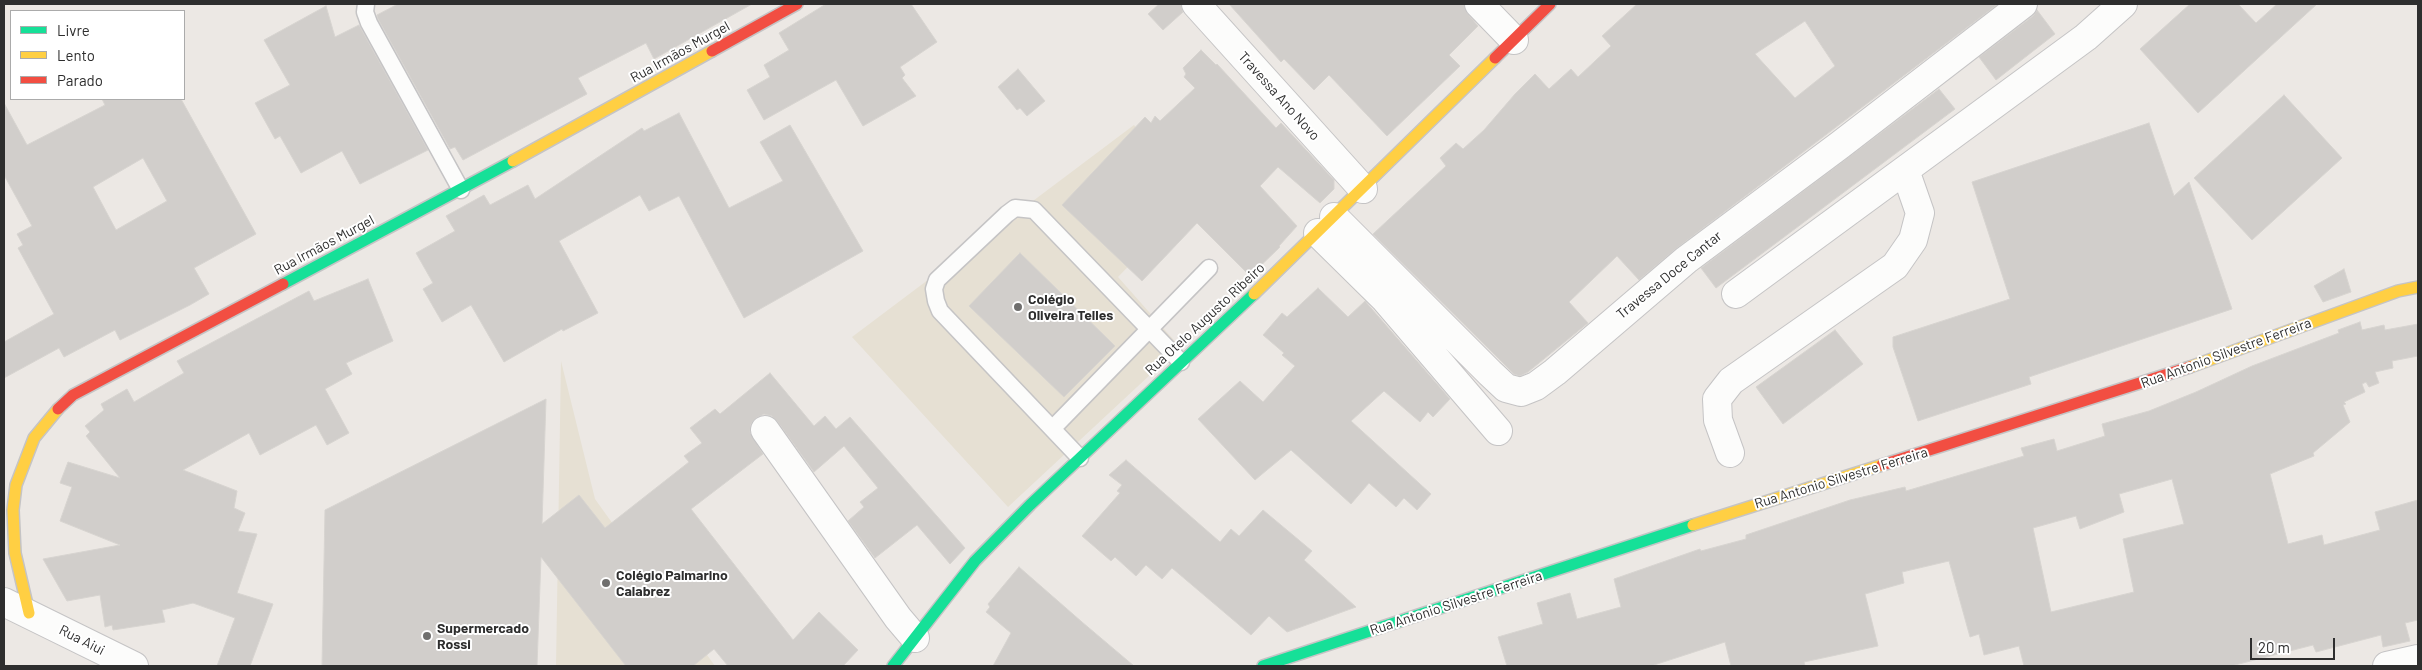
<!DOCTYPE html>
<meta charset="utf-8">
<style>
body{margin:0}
#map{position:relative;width:2422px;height:670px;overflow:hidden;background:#ece8e4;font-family:Barlow,sans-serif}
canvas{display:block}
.frame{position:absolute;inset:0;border:5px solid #2e2e2e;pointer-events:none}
.legend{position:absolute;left:10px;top:10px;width:175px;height:90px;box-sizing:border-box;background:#fff;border:1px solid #ababab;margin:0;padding:6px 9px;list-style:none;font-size:15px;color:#2e2e2e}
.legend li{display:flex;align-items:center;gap:10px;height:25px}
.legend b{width:25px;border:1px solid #ababab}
.scale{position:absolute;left:2250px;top:638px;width:85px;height:22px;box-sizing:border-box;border:2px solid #2e2e2e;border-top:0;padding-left:6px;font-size:15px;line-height:18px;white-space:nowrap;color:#2e2e2e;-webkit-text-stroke:4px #fff;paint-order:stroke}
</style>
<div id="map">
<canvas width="2422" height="670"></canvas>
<div class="frame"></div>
<ul class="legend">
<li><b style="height:6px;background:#16e098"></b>Livre</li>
<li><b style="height:6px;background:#ffcf43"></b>Lento</li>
<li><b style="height:6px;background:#f24e42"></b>Parado</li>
</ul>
<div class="scale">20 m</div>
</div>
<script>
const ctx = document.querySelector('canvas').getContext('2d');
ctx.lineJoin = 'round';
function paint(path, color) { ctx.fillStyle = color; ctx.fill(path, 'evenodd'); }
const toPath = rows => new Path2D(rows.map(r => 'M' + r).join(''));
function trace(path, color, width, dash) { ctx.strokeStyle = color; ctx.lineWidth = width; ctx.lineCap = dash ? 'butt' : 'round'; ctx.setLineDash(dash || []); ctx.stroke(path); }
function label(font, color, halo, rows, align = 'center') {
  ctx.font = font + ' Barlow,sans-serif'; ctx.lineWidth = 4; ctx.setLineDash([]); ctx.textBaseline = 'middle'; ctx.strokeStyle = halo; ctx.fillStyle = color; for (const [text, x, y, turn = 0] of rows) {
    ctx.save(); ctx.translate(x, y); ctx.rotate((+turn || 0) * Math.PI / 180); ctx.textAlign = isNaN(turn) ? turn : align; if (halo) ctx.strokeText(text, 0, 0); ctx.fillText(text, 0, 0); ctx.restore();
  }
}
paint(toPath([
 [1134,125,1196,197,1118,277,1180,347,1008,507,852,337],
 [561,361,595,499,715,666,556,666]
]), '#e6e0d3');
const building = toPath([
 [398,4,752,4,654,59,646,43,578,78,587,94,463,160,455,147,450,149,378,19,377,15,398,4],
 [826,4,911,4,937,42,900,67,905,75,902,78,916,96,863,126,836,80,764,120,747,90,770,77,764,65,789,50,779,33,826,4],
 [1159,4,1181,4,1183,12,1163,30,1148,14,1159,4],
 [1229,4,1464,4,1468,14,1478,26,1449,55,1460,66,1387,136,1329,75,1314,90,1284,59,1281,62,1229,4],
 [1637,4,1998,4,1677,248,1639,280,1617,256,1569,302,1588,323,1528,372,1520,376,1514,374,1373,234,1446,166,1440,158,1456,143,1463,149,1484,130,1515,94,1535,74,1549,89,1571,69,1578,77,1611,46,1602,36,1637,4],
 [1805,21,1835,66,1795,98,1755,54,1805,21],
 [2190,4,2238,4,2256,23,2277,4,2317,4,2198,113,2140,49,2190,4],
 [326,6,335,37,359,25,428,150,360,184,342,151,301,173,280,136,275,139,255,103,290,85,264,40,326,6],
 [2037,10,2055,34,1996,80,1979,57,2033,16,2037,10],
 [1201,50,1216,65,1217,64,1276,128,1281,123,1334,180,1334,189,1320,203,1278,167,1260,186,1297,226,1279,246,1280,247,1250,276,1197,223,1142,281,1062,205,1145,117,1151,123,1155,116,1160,121,1195,88,1184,77,1186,74,1183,68,1201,50],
 [1018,69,1045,101,1027,116,1020,108,1017,110,998,87,1018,69],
 [1939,89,1955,109,1716,288,1701,268,1939,89],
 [2284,95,2342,158,2252,240,2194,178,2284,95],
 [102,99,181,99,256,234,194,268,209,294,190,305,120,340,115,330,64,357,59,348,4,378,4,342,54,314,18,248,23,245,17,234,32,226,4,175,4,103,27,145,105,105,102,99],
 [143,158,167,201,116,230,93,187,143,158],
 [679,113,729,208,783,181,760,142,790,125,863,251,744,318,679,196,649,211,640,195,559,241,598,313,563,331,562,329,504,362,471,305,442,322,423,289,433,283,416,253,455,231,446,216,484,195,490,205,528,185,535,199,642,128,644,131,679,113],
 [2149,123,2174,196,2189,182,2232,309,2029,377,2031,384,1918,421,1893,347,1893,337,2010,299,1972,182,2149,123],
 [1020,253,1115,346,1064,397,969,306,1020,253],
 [2344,269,2351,292,2323,302,2314,286,2344,269],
 [368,279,393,341,346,363,352,374,325,389,349,433,327,445,316,425,260,455,249,433,183,470,237,491,234,508,245,513,238,531,257,534,237,593,273,604,250,666,217,666,235,618,193,603,162,610,165,622,113,630,112,625,105,627,100,595,67,601,43,559,120,545,60,521,72,487,60,483,68,462,120,478,86,436,90,432,85,426,104,410,101,404,127,389,134,402,184,373,177,361,309,291,314,301,368,279],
 [1318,288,1348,317,1365,301,1450,399,1433,417,1428,412,1420,422,1384,391,1351,421,1431,494,1417,510,1404,498,1396,507,1369,483,1351,504,1291,450,1255,480,1198,419,1240,381,1263,402,1295,366,1282,355,1284,353,1263,335,1282,313,1287,317,1318,288],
 [2360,322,2362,330,2384,325,2385,330,2418,324,2418,356,2392,361,2393,368,2375,372,2379,383,2369,387,2366,382,2362,384,2365,392,2344,402,2346,404,2343,405,2350,422,2313,453,2314,456,2270,474,2288,544,2322,535,2324,545,2380,530,2375,512,2418,500,2418,620,2405,623,2410,641,2383,647,2381,635,2316,652,2313,645,2231,666,2024,666,2019,646,1984,655,1979,634,1970,637,1949,561,1902,572,1904,583,1865,594,1878,646,1804,662,1805,666,1731,666,1725,642,1651,666,1507,666,1498,637,1543,624,1537,603,1570,593,1577,619,1621,607,1614,579,1700,549,1701,551,1746,539,1746,535,1850,500,1905,487,1906,491,2024,456,2021,448,2054,439,2057,451,2105,436,2102,424,2149,411,2196,392,2252,366,2339,333,2338,330,2360,322],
 [2172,479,2184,524,2123,539,2134,592,2051,612,2033,528,2076,516,2080,529,2124,512,2119,494,2172,479],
 [1835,330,1863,364,1783,424,1756,387,1835,330],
 [770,373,814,426,825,416,836,429,850,417,965,548,950,564,917,525,875,558,848,521,864,507,860,502,878,488,844,446,814,472,777,421,772,416,764,414,756,418,751,424,750,432,763,454,691,509,793,640,819,612,858,650,843,666,728,666,714,649,693,666,626,666,541,557,537,666,322,666,325,510,546,399,542,524,579,495,605,528,689,462,684,456,702,443,690,428,715,409,720,414,770,373],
 [1126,460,1220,542,1231,529,1239,536,1263,510,1312,551,1304,560,1356,607,1287,632,1269,616,1251,635,1172,568,1162,579,1146,565,1136,576,1115,557,1111,561,1082,536,1120,493,1117,491,1122,485,1109,475,1126,460],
 [1019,567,1082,622,1134,666,993,666,1011,633,986,612,990,607,988,604,1019,567]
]);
paint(building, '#d1cecb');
trace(building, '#d7d4d0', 1);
const lane = toPath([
 [366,4,365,12,369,23,461,190],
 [1053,428,1209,268],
 [1080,458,940,311,936,301,934,289,937,280,1007,214,1015,208,1034,210,1181,362]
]);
const street = toPath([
 [1196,4,1363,189],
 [1479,4,1514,40],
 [1334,217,1490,373,1506,388,1521,392,1536,386,1555,372,1686,260,1840,145,2023,4],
 [1318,233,1384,298,1498,431],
 [1736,294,2086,37,2123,4],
 [765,430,898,618,915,638],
 [1730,453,1718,420,1717,399,1731,381,1895,266,1913,240,1920,213,1905,170],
 [4,602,134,666],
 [2387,666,2418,659]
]);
const fast = toPath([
 [283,284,513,161],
 [893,666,975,561,1030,505,1254,294],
 [1263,666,1693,525]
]);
const slow = toPath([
 [513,161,712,51],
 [1254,294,1495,58],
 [2190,367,2398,291,2418,287],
 [1693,525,1882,465],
 [29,613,15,553,13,510,16,485,34,438,58,409]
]);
const jam = toPath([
 [712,51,797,4],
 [1495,58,1550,4],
 [58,409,73,395,283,284],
 [1882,465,2190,367]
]);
trace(lane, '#c5c4c5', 19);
trace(street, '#c5c4c5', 30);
trace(fast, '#c5c4c5', 14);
trace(slow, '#c5c4c5', 14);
trace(jam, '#c5c4c5', 14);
trace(lane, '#fcfcfb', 16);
trace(street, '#fcfcfb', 28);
trace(fast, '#16e098', 11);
trace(slow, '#ffcf43', 11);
trace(jam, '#f24e42', 11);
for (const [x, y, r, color] of [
 [1018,307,5,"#706f6e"],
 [606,583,5,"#706f6e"],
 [427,636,5,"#706f6e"]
]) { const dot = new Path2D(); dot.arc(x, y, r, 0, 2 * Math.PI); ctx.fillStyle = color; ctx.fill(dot); trace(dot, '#fff', 2); }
label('14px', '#2e2e2e', '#fff', [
 ["Rua Irmãos Murgel",680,52,-29],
 ["Travessa Ano Novo",1279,96,48],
 ["Rua Irmãos Murgel",324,245,-28],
 ["Travessa Doce Cantar",1669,275,-39],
 ["Rua Otelo Augusto Ribeiro",1205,319,-43],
 ["Rua Antonio Silvestre Ferreira",2226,353,-20],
 ["Rua Antonio Silvestre Ferreira",1841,478,-17],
 ["Rua Antonio Silvestre Ferreira",1456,603,-18],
 ["Rua Aiui",82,640,27]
]);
label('bold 14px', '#2e2e2e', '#fff', [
 ["Colégio",1028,299],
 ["Oliveira Telles",1028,315],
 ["Colégio Palmarino",616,575],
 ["Calabrez",616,591],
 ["Supermercado",437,628],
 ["Rossi",437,644]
], 'left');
</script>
